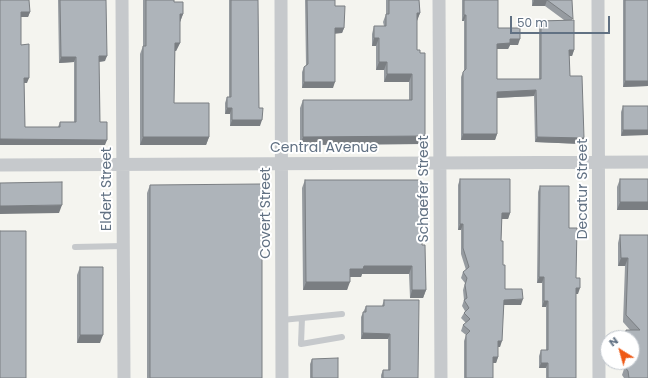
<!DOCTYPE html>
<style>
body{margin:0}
#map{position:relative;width:648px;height:378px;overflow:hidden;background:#f4f4ef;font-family:Poppins,sans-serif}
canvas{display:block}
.north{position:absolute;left:600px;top:330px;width:40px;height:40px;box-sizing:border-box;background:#fff;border:1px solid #c0c6cd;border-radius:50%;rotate:323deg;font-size:11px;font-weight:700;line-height:16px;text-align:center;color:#617183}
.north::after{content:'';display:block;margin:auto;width:14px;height:18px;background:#ef5915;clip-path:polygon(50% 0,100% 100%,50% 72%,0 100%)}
.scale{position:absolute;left:510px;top:16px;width:100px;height:18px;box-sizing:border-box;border:2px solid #617183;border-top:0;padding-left:5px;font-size:12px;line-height:14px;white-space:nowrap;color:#617183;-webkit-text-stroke:3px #fff;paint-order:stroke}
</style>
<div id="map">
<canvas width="648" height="378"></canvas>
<div class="north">N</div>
<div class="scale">50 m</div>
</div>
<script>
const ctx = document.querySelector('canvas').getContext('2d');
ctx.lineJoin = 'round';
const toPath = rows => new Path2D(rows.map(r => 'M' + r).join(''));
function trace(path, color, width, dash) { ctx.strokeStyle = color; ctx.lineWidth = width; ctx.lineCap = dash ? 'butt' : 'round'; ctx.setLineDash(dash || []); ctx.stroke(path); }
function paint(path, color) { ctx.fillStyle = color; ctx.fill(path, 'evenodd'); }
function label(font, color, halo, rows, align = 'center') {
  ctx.font = font + ' Poppins,sans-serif'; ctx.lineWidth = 4; ctx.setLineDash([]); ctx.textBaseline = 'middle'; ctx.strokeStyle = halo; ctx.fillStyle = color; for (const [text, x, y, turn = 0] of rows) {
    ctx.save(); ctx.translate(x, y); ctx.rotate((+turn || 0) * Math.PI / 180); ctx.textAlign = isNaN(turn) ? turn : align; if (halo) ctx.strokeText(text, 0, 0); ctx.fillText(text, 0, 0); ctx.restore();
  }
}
trace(toPath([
 [75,247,123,246],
 [302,318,301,344,342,337],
 [282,320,342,314]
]), '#c6c9cc', 6);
trace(toPath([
 [122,0,124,378],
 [281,0,282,378],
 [439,0,441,378],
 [598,0,599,378],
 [0,165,648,162]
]), '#c6c9cc', 13);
paint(toPath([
 [0,0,30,12,28,17,21,17,21,45,27,83,24,83,25,127,58,127,60,122,74,122,74,62,59,63,58,0,106,0,105,61,99,62,100,122,105,145,0,145],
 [143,0,174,0,174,2,183,14,180,22,180,43,176,51,175,51,174,103,209,137,206,145,140,145,140,54,143,46],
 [229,0,258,0,259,108,260,126,230,126,230,114,225,114,225,103,227,97,229,97],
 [305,0,335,0,335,6,344,28,342,33,335,33,333,88,302,88,302,72,304,67,306,66],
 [386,0,419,0,420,13,417,20,417,50,425,136,422,144,300,145,300,108,303,100,409,100,409,82,384,82,384,70,376,70,376,46,372,46,372,34,374,26,384,26,383,22,386,14],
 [462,0,498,0,498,28,518,45,510,45,508,49,497,49,497,79,539,79,539,26,541,21,564,20,545,6,532,6,532,0,572,0,572,20,574,50,572,56,569,56,570,76,584,138,582,144,535,142,534,96,497,98,497,134,495,140,461,140,461,77,463,72,464,70,464,21,462,21],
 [623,0,648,0,648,86,623,87],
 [623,106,648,106,621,136,621,112],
 [460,179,510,213,508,219,502,219,501,241,505,289,521,305,504,305,500,347,498,347,498,357,496,363,493,363,493,378,464,378,464,341,466,335,461,331,463,325,466,323,461,318,464,313,465,311,462,306,464,300,463,290,465,283,461,278,463,272,466,270,461,254,461,230,458,230,458,185],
 [620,179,648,179,648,378,624,378,622,375,624,369,624,362,632,362,632,338,623,338,626,330,630,330,623,322,625,266,618,266,618,243,620,235,648,235,648,210,617,210,617,187],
 [305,180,421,229,422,245,426,290,423,298,410,298,409,274,362,274,361,277,350,277,347,290,303,290,302,188],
 [150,185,262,378,147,378,147,193],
 [540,186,569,228,576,278,578,294,576,294,576,378,546,378,546,368,539,368,539,356,541,350,546,350,546,307,542,307,542,283,537,283,538,192],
 [80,267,100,343,77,343,77,275],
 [384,300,418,378,381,378,381,375,383,370,388,370,388,339,361,339,361,317,366,306,382,306],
 [312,359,338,378,310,378,310,364]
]), '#969ba0');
paint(toPath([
 [534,0,547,0,545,6,532,6],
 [21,12,30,12,28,17,19,17],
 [417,13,420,13,417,21],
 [180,14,183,14,180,22,177,22],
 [464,15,466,15,464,21,462,21],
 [335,28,344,28,342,33,333,34],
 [374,38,379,38,376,46,372,46],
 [510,39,520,39,518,45,510,45,508,49,495,49,497,44],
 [175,43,180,43,176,51,172,51],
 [569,50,574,50,572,56,567,56],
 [99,56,107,56,105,61,97,62],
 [61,57,76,57,74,62,59,63],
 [379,62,387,62,384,70,376,70],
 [387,74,412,74,409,82,384,82],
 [24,78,29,78,27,83,22,83],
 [625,81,648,81,648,86,623,87],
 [304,82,335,82,333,88,302,88],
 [536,90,534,96,495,98,497,92],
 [227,108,232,108,230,114,225,114],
 [232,120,262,120,260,126,230,126],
 [623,130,648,130,648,135,621,136],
 [463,134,497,134,495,140,461,140],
 [425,136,422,144,300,145,303,137],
 [143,137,209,137,206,145,140,145],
 [537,137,584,138,582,144,535,142],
 [0,139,107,140,105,145,0,145],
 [620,202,648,202,648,210,617,210],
 [62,205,59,213,0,214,0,206],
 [502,213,510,213,508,219,500,219],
 [460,224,463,224,461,230,458,230],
 [621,258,628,258,625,266,618,266],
 [364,266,412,266,409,274,362,274,361,277,347,277,350,269],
 [539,277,544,277,542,283,537,283],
 [306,282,350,282,347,290,303,290],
 [576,288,580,288,578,294,574,294],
 [412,290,426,290,423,298,410,298],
 [523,299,521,305,502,305,504,300],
 [544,301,548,301,546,307,542,307],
 [363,333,390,334,388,339,361,339],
 [80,335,103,335,100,343,77,343],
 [498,341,502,341,500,347,496,347],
 [493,357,498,357,496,363,491,363],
 [541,363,548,363,546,368,539,368]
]), '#7a7e82');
const building = toPath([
 [0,0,29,0,30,12,21,12,21,45,29,44,29,78,24,78,25,127,60,127,60,122,76,122,76,57,61,57,60,0,106,0,107,56,99,56,100,122,107,122,107,140,0,139,0,0],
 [146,0,174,0,174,2,183,2,183,14,180,14,180,43,175,43,174,103,209,103,209,137,143,137,143,46,146,46,146,0],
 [231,0,258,0,259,108,263,108,262,120,232,120,232,108,227,108,227,97,231,97,231,0],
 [307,0,335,0,335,6,345,6,344,28,335,28,335,82,304,82,304,67,308,64,307,0],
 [389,0,419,0,420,13,417,13,417,50,420,50,420,53,425,53,425,136,303,137,303,100,412,100,412,74,387,74,387,62,379,62,379,38,374,38,374,26,386,26,386,14,389,14,389,0],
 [464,0,498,0,498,28,520,28,520,39,510,39,510,43,497,44,497,79,541,79,541,21,574,20,574,50,569,50,570,76,582,76,584,138,537,137,536,90,497,92,497,134,463,134,463,72,466,69,466,15,464,15,464,0],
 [534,0,572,0,573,19,547,0,534,0],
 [625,0,648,0,648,81,625,81,625,0],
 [623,106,648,106,648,130,623,130,623,106],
 [460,179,510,179,510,213,502,213,501,241,503,241,503,265,505,265,505,289,522,289,523,299,504,300,502,341,498,341,498,357,493,357,493,378,466,378,466,335,470,331,463,325,470,319,464,313,469,308,464,300,467,298,465,285,467,278,463,272,469,267,463,248,463,224,460,224,460,179],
 [620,179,648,179,648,202,620,202,620,179],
 [305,180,421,180,421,229,422,229,422,245,425,245,426,290,412,290,412,266,364,266,363,269,350,269,350,282,306,282,305,180],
 [62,182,62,205,0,206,0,183,62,182],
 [262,184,262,378,150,378,150,185,262,184],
 [540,186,569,186,569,228,577,228,576,278,580,278,580,288,576,288,576,378,548,378,548,363,541,363,541,350,548,350,548,301,544,301,544,277,539,277,540,186],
 [0,231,26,231,26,378,0,378,0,231],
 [620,235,648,235,648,378,629,378,628,371,625,367,627,365,627,362,632,362,632,338,626,338,626,330,640,330,626,315,628,258,621,258,620,235],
 [80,267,103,267,103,335,80,335,80,267],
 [384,300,419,300,418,378,383,378,383,370,390,370,390,334,363,333,363,312,366,312,366,306,384,306,384,300],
 [338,358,338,378,312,378,312,359,338,358]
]);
paint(building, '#aeb4ba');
trace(building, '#7a7e82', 1);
label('14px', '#617183', '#fff', [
 ["Central Avenue",324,148],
 ["Eldert Street",107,189,-90],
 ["Schaefer Street",424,189,-90],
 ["Decatur Street",583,189,-90],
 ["Covert Street",266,213,-90]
]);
</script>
